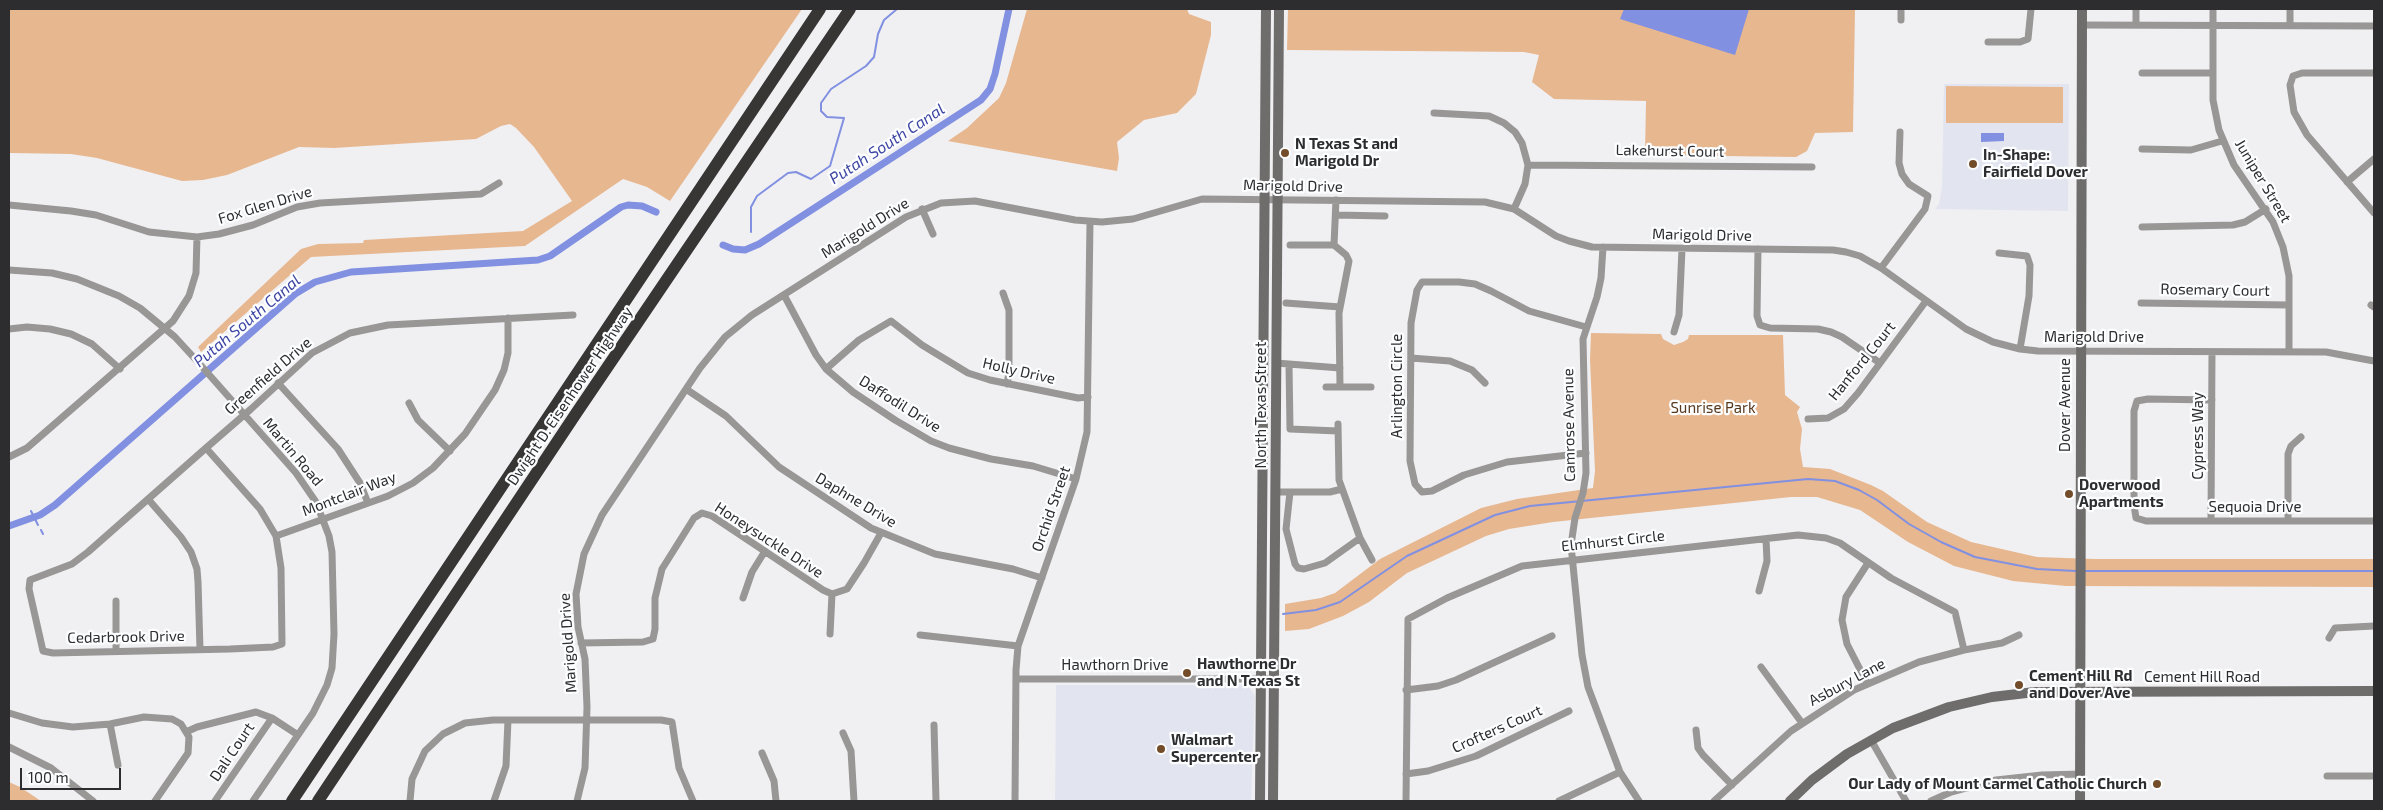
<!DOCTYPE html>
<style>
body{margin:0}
#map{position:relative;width:2383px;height:810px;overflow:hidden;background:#f0f0f3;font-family:"Exo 2",sans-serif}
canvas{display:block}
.frame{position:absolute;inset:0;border:10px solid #2d2d2f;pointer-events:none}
.scale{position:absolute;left:20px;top:768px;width:101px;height:22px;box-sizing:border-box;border:2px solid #2d2d2f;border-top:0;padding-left:6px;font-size:15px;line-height:18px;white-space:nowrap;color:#2d2d2f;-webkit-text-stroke:4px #fdfeff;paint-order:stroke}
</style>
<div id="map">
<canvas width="2383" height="810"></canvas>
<div class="frame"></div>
<div class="scale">100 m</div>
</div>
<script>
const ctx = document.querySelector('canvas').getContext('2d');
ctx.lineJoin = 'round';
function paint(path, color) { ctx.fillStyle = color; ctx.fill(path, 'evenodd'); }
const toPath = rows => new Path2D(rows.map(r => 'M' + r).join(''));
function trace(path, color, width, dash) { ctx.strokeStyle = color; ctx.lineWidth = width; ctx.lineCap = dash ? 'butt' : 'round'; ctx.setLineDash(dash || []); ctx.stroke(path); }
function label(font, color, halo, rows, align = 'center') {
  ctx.font = font + ' "Exo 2",sans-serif'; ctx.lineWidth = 4.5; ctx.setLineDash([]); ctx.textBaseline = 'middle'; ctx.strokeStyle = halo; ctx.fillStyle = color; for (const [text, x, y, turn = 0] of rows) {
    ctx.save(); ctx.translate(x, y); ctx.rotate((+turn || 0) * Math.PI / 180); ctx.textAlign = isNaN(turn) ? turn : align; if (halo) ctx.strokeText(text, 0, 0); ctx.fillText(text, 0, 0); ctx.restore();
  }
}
paint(toPath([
 [1944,84,2069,84,2068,211,1935,209,1939,204,1942,188],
 [1056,685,1241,685,1249,687,1255,696,1251,801,1055,801]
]), '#e2e5ef');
paint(toPath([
 [9,9,802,9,670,201,647,187,623,179,525,246,311,257,201,352,198,347,301,249,318,244,363,243,364,240,523,231,572,201,534,147,516,128,510,124,501,126,476,139,334,148,299,147,227,175,203,180,182,181,97,158,71,154,9,153],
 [1027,9,1187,9,1189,14,1211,22,1211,35,1196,94,1177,113,1144,120,1117,142,1119,158,1117,171,948,141,967,128,999,98,1006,83],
 [1288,9,1855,9,1853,132,1815,133,1807,151,1796,157,1645,155,1646,101,1554,99,1532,82,1539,55,1524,52,1287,50],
 [1946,86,2063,87,2063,123,1946,123],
 [1591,333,1661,334,1663,339,1674,345,1683,342,1688,339,1689,335,1783,335,1785,395,1800,407,1797,412,1802,429,1800,449,1803,467,1830,469,1871,485,1883,491,1927,522,1971,542,2037,557,2095,559,2374,559,2374,587,2066,586,2013,581,1954,566,1908,542,1860,510,1817,497,1791,497,1553,522,1509,529,1486,536,1407,573,1369,602,1343,616,1309,629,1285,631,1285,604,1321,598,1335,593,1380,559,1481,508,1517,499,1593,488,1595,471,1590,360],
 [9,782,20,787,41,801,9,801]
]), '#e7b790');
paint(toPath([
 [1624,9,1749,9,1735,55,1620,19],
 [1981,133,2004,133,2004,141,1981,142]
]), '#8190e0');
trace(toPath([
 [751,232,751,207,757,196,788,173,796,172,811,179,830,166,844,118,827,117,821,111,821,103,831,89,866,66,874,57,878,34,884,20,897,9],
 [31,511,38,525],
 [41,530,43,534],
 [2084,571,2374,571],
 [1283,614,1316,610,1340,602,1407,556,1495,515,1530,506,1808,479,1835,481,1859,490,1877,500,1909,524,1941,542,1975,557,2037,569,2076,571]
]), '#8190e0', 2);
trace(toPath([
 [723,245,733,249,745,250,759,244,981,100,990,89,995,74,1009,9],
 [9,526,40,515,55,505,295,294,315,282,351,272,538,260,550,256,621,207,628,205,642,206,656,212]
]), '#8190e0', 7);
trace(toPath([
 [1901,9,1901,20],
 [2213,9,2213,100,2219,130,2234,165,2273,222,2283,247,2289,276,2289,352],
 [2082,25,2374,26],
 [2136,25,2136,9],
 [2290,25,2290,9],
 [1988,42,2020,42,2028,39,2031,9],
 [2142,73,2213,73],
 [2374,73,2302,73,2293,76,2290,85,2294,112,2307,135,2374,213],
 [1434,113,1489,116,1504,123,1515,132,1522,143,1528,165,1525,184,1514,209],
 [2142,149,2191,150,2222,141],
 [1528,165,1812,167],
 [2347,182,2374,159],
 [1336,200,1334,245,1346,255,1349,261,1339,313,1340,387],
 [9,205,71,211,96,215,149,232,197,237,219,234,253,225,297,207,320,203,481,194,499,183],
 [922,209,933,234],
 [1336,215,1385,216],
 [2142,227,2233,225,2245,222,2266,209],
 [1290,245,1334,245],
 [1603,247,1601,278,1597,297,1583,339,1586,473,1583,493,1575,518,1571,545,1582,655,1588,687,1620,772,1639,801],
 [1758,249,1757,316,1760,325,1770,328,1818,329,1831,332,1842,337,1880,363],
 [1999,253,2027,256,2030,265,2029,296,2020,349],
 [1881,268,1925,209,1928,196,1909,184,1902,174,1899,163,1900,132],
 [9,270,52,273,77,279,119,296,140,308,175,337,197,361,296,473,316,502,329,536,332,552,334,634,332,668,327,685,313,713,253,801],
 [1003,293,1009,310,1009,373,1007,384],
 [784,295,816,355,826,369,853,392,895,420,931,441,949,448,991,459,1033,466,1076,479],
 [1286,303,1340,307],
 [2141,303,2289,305],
 [2371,305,2374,307],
 [1586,327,1529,311,1491,291,1475,284,1459,282,1422,282,1417,290,1411,323,1410,461,1415,484,1422,492,1432,491,1464,475,1507,462,1586,453],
 [9,329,27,327,50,329,71,334,92,344,120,369],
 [1674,332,1679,315,1682,249],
 [1411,358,1450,361,1472,370,1485,383],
 [1276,363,1340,368],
 [1289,365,1290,429,1338,431],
 [826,369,859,340,891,321,922,345,968,373,990,380,1078,398,1088,397],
 [278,383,338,449,360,483,368,503],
 [1326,387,1371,387],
 [686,389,726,416,779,467,871,528,935,554,1013,569,1042,578],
 [2212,400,2148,399,2137,401,2134,411,2134,505,2136,518,2146,521,2374,521],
 [409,403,418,420,450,451],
 [1808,419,1828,418,1844,409,1858,393,1926,301],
 [1338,424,1339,480,1360,538,1372,560],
 [206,448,260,509,276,536,281,568,282,644,273,647,230,649,53,653,43,651,29,589,30,580,72,564,88,552,206,448,251,409,312,353,350,333,388,325,573,315],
 [9,457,27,448,173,321,189,296,196,273,197,237],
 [1275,492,1330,492,1342,489],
 [1290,492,1286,529,1295,564,1298,568,1304,569,1325,563,1360,538],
 [148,499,181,537,191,552,197,569,198,582,200,649],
 [2211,520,2212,352],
 [2288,521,2288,454,2291,446,2301,437],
 [276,536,388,496,413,483,433,468,465,434,495,390,504,370,508,353,508,318],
 [1759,591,1767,561,1766,539],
 [743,598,752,572,765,551],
 [116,601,116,651],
 [830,634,832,594],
 [920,635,1018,646],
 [2329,638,2335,628,2374,626],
 [581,643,643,642,653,639,655,629,655,598,662,569,694,518,702,513,712,516,823,590,832,594,847,589,864,563,881,533],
 [1761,667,1802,723],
 [1016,679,1274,679],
 [1867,683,1847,644,1842,620,1846,597,1868,563],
 [1406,690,1438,686,1456,680,1552,636],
 [9,713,42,723,73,727,110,724,144,717,172,719,181,724,189,737,188,753,155,801],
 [110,724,118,765],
 [934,725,936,801],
 [1696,730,1698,748,1703,755,1732,785],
 [186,732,197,727,256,712,272,718,298,735],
 [843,733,851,751,854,801],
 [1871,740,1906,801],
 [9,747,51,768,93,801],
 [762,753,774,781,776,801],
 [1406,774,1428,771,1476,756,1569,711],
 [2327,776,2374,776],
 [215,801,272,718],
 [410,801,412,779,425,751,443,734,465,723,493,720,661,720,672,722,679,768,693,801],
 [494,801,506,766,508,720],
 [577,801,585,768,587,707,585,659,578,627,576,594,584,554,602,515,700,368,725,337,752,315,906,217,941,203,975,201,1075,220,1102,222,1133,219,1202,199,1485,202,1514,209,1556,236,1569,241,1592,247,1833,250,1846,252,1860,256,1881,268,1966,329,1993,342,2020,349,2038,351,2326,352,2374,361],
 [1015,801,1016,670,1018,646,1076,479,1087,432,1090,222],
 [1406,801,1408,619,1447,598,1522,566,1798,535,1826,538,1840,543,1891,578,1955,612,1964,650],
 [1559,801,1620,772],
 [1714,801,1791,731,1854,690,1919,662,1964,650,2002,643,2019,635],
 [1931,801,1951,792,1996,780,2042,775,2081,774]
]), '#989796', 7);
trace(toPath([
 [1260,801,1266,9],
 [1273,801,1279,9],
 [1790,801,1812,780,1847,754,1893,728,1949,707,1992,697,2035,692,2374,691],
 [2080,801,2082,9]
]), '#6e6d6b', 10);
trace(toPath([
 [292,801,820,9],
 [318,801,577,412,850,9]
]), '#383635', 12);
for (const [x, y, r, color] of [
 [1285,153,5,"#734c29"],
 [1973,164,5,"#734c29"],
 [2069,494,5,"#734c29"],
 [1187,673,5,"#734c29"],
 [2019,685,5,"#734c29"],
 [1161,749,5,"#734c29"],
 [2157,784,5,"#734c29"]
]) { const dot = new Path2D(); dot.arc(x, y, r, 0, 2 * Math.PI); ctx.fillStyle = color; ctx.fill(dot); trace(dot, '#fdfeff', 2); }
label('bold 15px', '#2d2d2f', '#fdfeff', [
 ["N Texas St and",1295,144],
 ["Marigold Dr",1295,161],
 ["In-Shape:",1983,155],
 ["Fairfield Dover",1983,172],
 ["Doverwood",2079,485],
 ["Apartments",2079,502],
 ["Hawthorne Dr",1197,664],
 ["and N Texas St",1197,681],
 ["Cement Hill Rd",2029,676],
 ["and Dover Ave",2029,693],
 ["Walmart",1171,740],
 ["Supercenter",1171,757],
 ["Our Lady of Mount Carmel Catholic Church",2147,784,"right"]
], 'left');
label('15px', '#2d2d2f', '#fdfeff', [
 ["Lakehurst Court",1670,151,1],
 ["Juniper Street",2263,181,59],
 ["Marigold Drive",1293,186,1],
 ["Fox Glen Drive",265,205,-17],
 ["Marigold Drive",865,228,-32],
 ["Marigold Drive",1702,235,1],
 ["Rosemary Court",2215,290,1],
 ["Marigold Drive",2094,337],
 ["Hanford Court",1862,361,-51],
 ["Holly Drive",1019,371,13],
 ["Greenfield Drive",268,376,-41],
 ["Arlington Circle",1397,386,-90],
 ["Dwight D. Eisenhower Highway",570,396,-56],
 ["Daffodil Drive",900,404,32],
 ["North Texas Street",1261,405,-90],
 ["Dover Avenue",2065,405,-90],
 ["Camrose Avenue",1569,425,-91],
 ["Cypress Way",2198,436,-90],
 ["Martin Road",293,452,50],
 ["Montclair Way",349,494,-21],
 ["Daphne Drive",856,500,31],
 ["Sequoia Drive",2255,507],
 ["Orchid Street",1051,509,-71],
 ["Honeysuckle Drive",769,540,33],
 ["Elmhurst Circle",1613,541,-6],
 ["Cedarbrook Drive",126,637,-1],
 ["Marigold Drive",568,643,-94],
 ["Hawthorn Drive",1115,665],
 ["Cement Hill Road",2202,677],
 ["Asbury Lane",1847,682,-28],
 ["Crofters Court",1497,729,-24],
 ["Dali Court",232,752,-56]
]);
label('15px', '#57381d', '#fdfeff', [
 ["Sunrise Park",1713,408]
]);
label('italic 16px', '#3d45a3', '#fdfeff', [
 ["Putah South Canal",887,144,-33],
 ["Putah South Canal",247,321,-40]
]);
</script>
